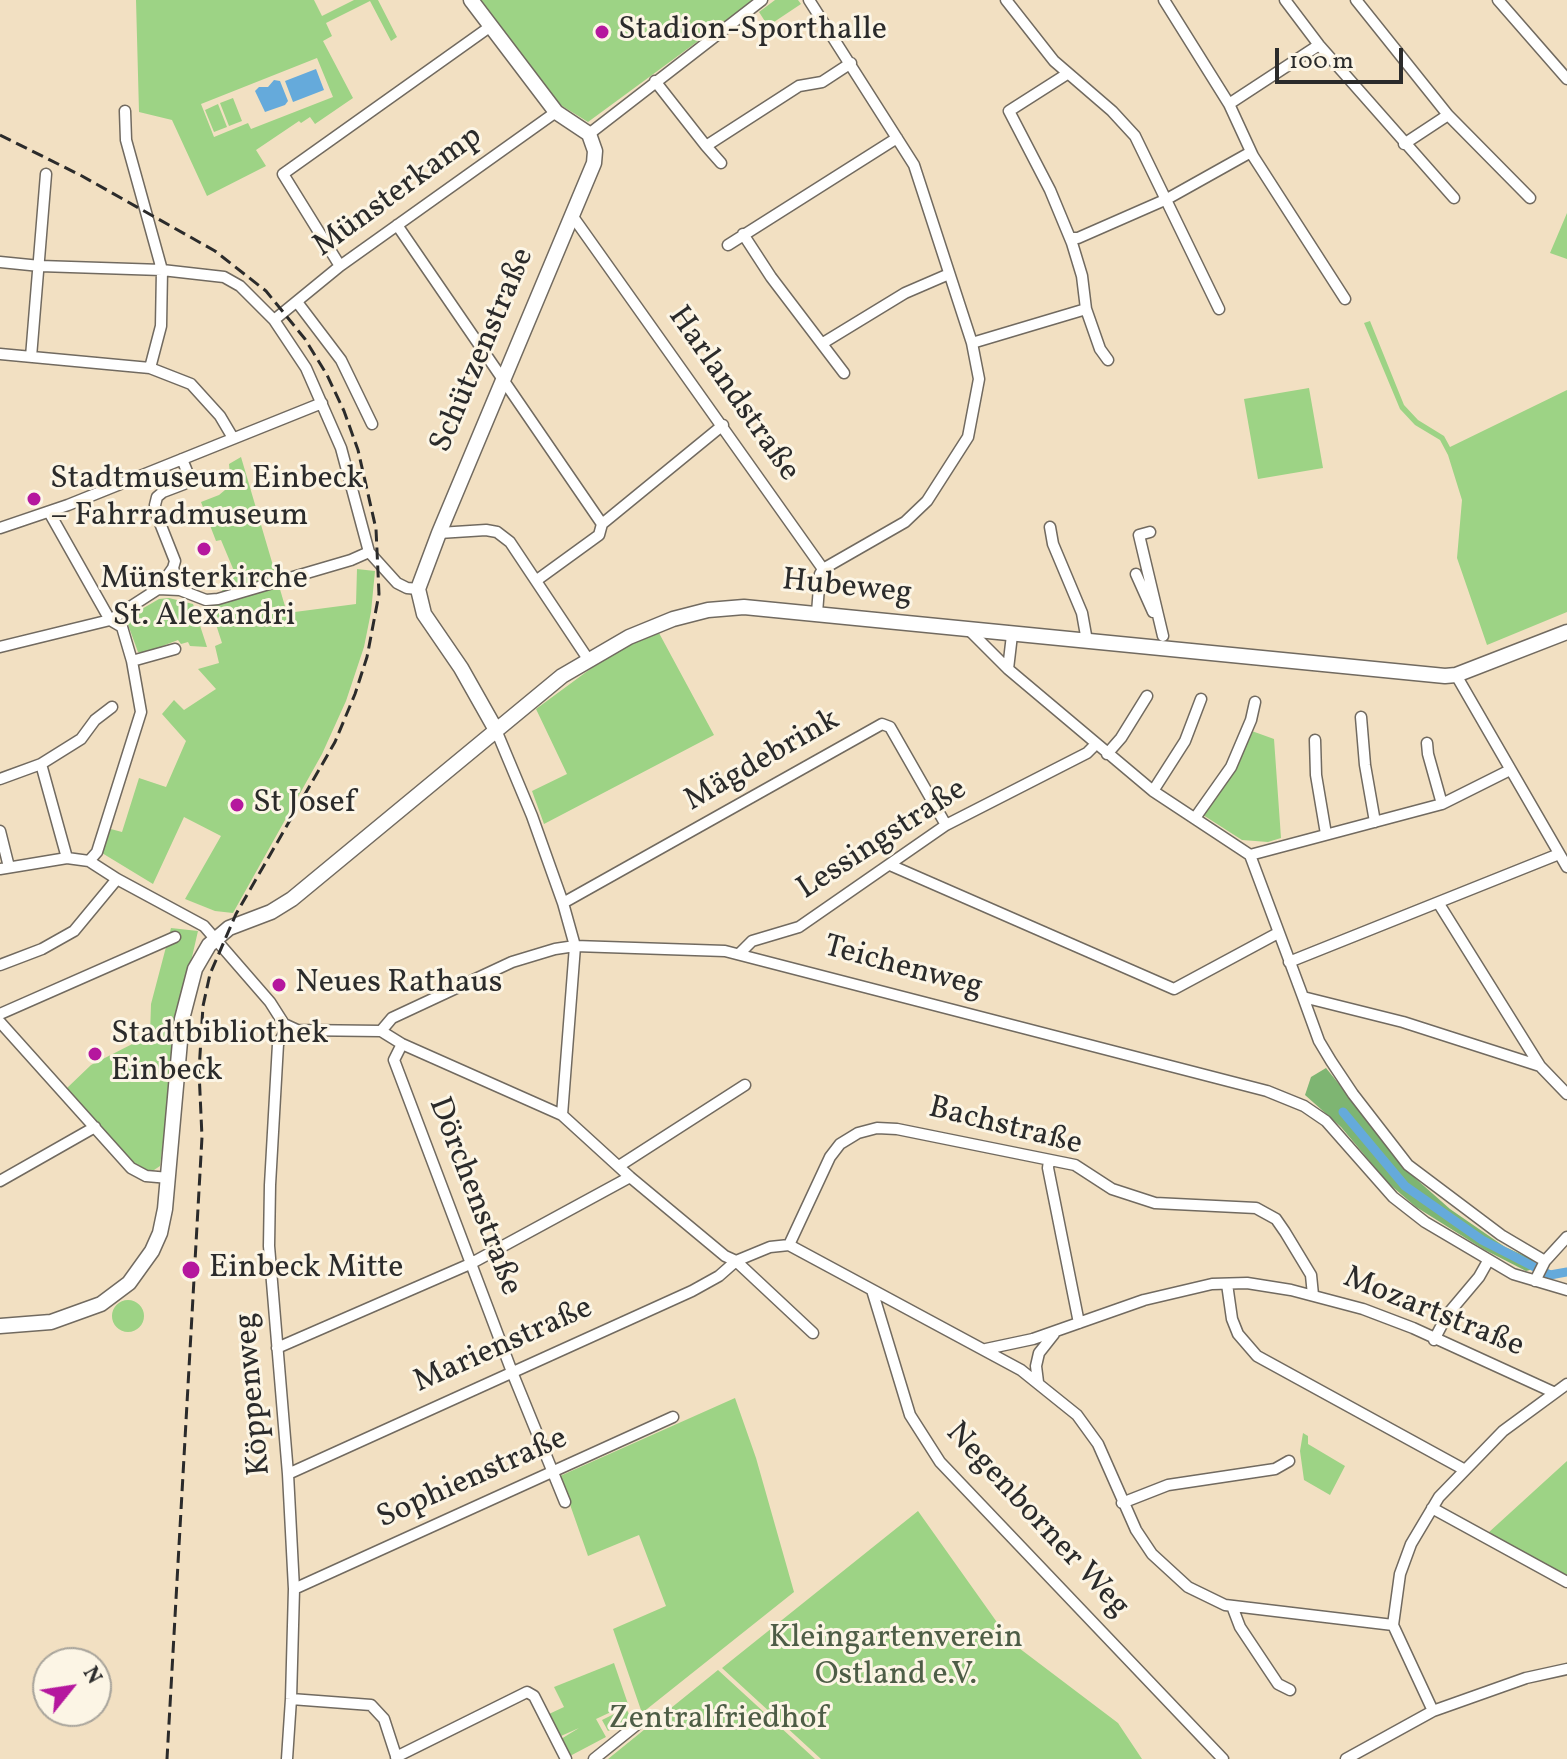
<!DOCTYPE html>
<meta charset="utf-8">
<style>
body{margin:0}
#map{position:relative;width:1567px;height:1759px;overflow:hidden;background:#f2e0c2;font-family:Vollkorn,serif}
canvas{display:block}
.north{position:absolute;left:32px;top:1647px;width:80px;height:80px;box-sizing:border-box;background:#fcf5e5;border:2px solid #a8a49b;border-radius:50%;rotate:60deg;font-size:22px;font-weight:700;line-height:32px;text-align:center;color:#2b2b2b}
.north::after{content:'';display:block;margin:auto;width:28px;height:36px;background:#b5179e;clip-path:polygon(50% 0,100% 100%,50% 72%,0 100%)}
.scale{position:absolute;left:1275px;top:48px;width:128px;height:36px;box-sizing:border-box;border:4px solid #2b2b2b;border-top:0;padding-left:10px;font-size:24px;line-height:28px;white-space:nowrap;color:#2b2b2b;-webkit-text-stroke:6px #fcf5e5;paint-order:stroke}
</style>
<div id="map">
<canvas width="1567" height="1759"></canvas>
<div class="north">N</div>
<div class="scale">100 m</div>
</div>
<script>
const ctx = document.querySelector('canvas').getContext('2d');
ctx.lineJoin = 'round';
function paint(path, color) { ctx.fillStyle = color; ctx.fill(path, 'evenodd'); }
const toPath = rows => new Path2D(rows.map(r => 'M' + r).join(''));
function trace(path, color, width, dash) { ctx.strokeStyle = color; ctx.lineWidth = width; ctx.lineCap = dash ? 'butt' : 'round'; ctx.setLineDash(dash || []); ctx.stroke(path); }
function label(font, color, halo, rows, align = 'center') {
  ctx.font = font + ' Vollkorn,serif'; ctx.lineWidth = 6; ctx.setLineDash([]); ctx.textBaseline = 'middle'; ctx.strokeStyle = halo; ctx.fillStyle = color; for (const [text, x, y, turn = 0] of rows) {
    ctx.save(); ctx.translate(x, y); ctx.rotate((+turn || 0) * Math.PI / 180); ctx.textAlign = isNaN(turn) ? turn : align; if (halo) ctx.strokeText(text, 0, 0); ctx.fillText(text, 0, 0); ctx.restore();
  }
}
paint(toPath([
 [136,0,314,0,322,16,354,0,378,0,397,37,391,41,370,1,326,23,332,36,323,41,353,98,315,124,310,117,301,123,299,121,256,150,266,166,207,196,172,120,139,112],
 [317,58,333,97,251,129,248,123,214,137,201,104],
 [478,0,754,0,588,122,554,101],
 [775,0,798,0,801,4,768,26,759,12],
 [233,98,242,121,229,126,220,103],
 [218,104,227,127,214,132,205,110],
 [1567,213,1567,259,1550,253],
 [1370,321,1404,405,1418,420,1444,436,1450,447,1567,390,1567,612,1487,645,1457,558,1462,500,1448,455,1440,440,1415,425,1400,409,1364,323],
 [1309,388,1323,468,1258,479,1244,399],
 [241,457,287,613,356,604,357,569,375,571,371,612,364,647,346,701,322,754,233,913,215,911,185,899,221,836,184,817,153,884,102,853,107,828,122,832,139,778,166,787,186,741,162,714,174,700,184,710,216,689,198,669,219,663,215,646,222,643,210,606,229,601,222,592,224,579,232,576,234,571,221,540,216,541,201,502,219,495,231,485,229,464],
 [169,598,193,604,207,647,190,646,188,642,181,644,178,640,160,647,158,651,146,654,138,652,127,622,128,617,159,599],
 [659,633,714,735,544,824,532,791,567,774,536,709,593,667,632,644],
 [1249,730,1274,739,1281,838,1268,842,1242,840,1203,815],
 [171,928,198,931,180,1009,160,1166,151,1172,134,1163,67,1088,91,1065,150,1035,151,1004],
 '112 1316a16 16 0 1 1 32 0a16 16 0 1 1-32 0Z',
 [735,1398,756,1458,794,1592,642,1713,613,1629,666,1606,639,1535,588,1556,560,1476],
 [1303,1433,1308,1436,1308,1444,1345,1466,1330,1495,1304,1480,1300,1451],
 [1567,1461,1567,1577,1488,1533],
 [918,1511,1011,1642,1118,1723,1142,1759,821,1759,722,1668],
 [614,1663,628,1704,596,1719,606,1737,570,1756,561,1739,579,1728,561,1736,549,1714,564,1707,554,1687],
 [718,1670,815,1759,608,1759],
 [626,1708,632,1720,608,1731,602,1720]
]), '#9dd385');
paint(toPath([
 [1326,1068,1415,1178,1450,1209,1505,1247,1534,1260,1530,1270,1526,1271,1483,1249,1416,1207,1388,1183,1341,1127,1305,1095,1311,1077]
]), '#7eb572');
paint(toPath([
 [316,69,324,90,293,102,285,81],
 [274,80,280,81,288,101,285,105,265,112,255,91,259,87,268,87]
]), '#65aadb');
trace(toPath([
 [1343,1112,1405,1186,1482,1240,1550,1275,1567,1272]
]), '#65aadb', 9);
const street = toPath([
 [809,0,914,165,972,343,979,379,968,437,927,501,905,522,823,569],
 [1006,0,1054,61,1112,111,1135,136,1219,309],
 [1164,0,1229,104,1253,156,1345,299],
 [1285,0,1319,45,1454,198],
 [1356,0,1448,115,1530,198],
 [1498,0,1567,79],
 [1067,74,1009,111,1050,190,1072,243,1082,276,1086,309,1100,349,1108,360],
 [655,81,706,146,799,86,822,82,851,63],
 [1229,104,1319,45],
 [125,111,126,140,162,270,161,326,150,368],
 [589,134,762,0],
 [1404,144,1448,115],
 [706,146,721,163],
 [571,214,823,569],
 [397,225,602,524],
 [743,234,771,277,844,373],
 [1070,238,1078,238,1167,199,1251,152],
 [728,245,897,138],
 [0,262,40,266,162,270,224,277,240,286,274,320,306,368,341,448,369,552,397,583,407,588,418,589],
 [340,266,283,174,491,26],
 [297,302,341,360,372,424],
 [274,320,340,266,556,112],
 [823,343,905,293,949,274],
 [972,343,1086,309],
 [0,354,150,368,191,384,220,416,233,438],
 [31,357,46,174],
 [1050,527,1053,544,1082,613,1087,641],
 [0,528,68,505,322,403],
 [1150,532,1139,535,1163,636],
 [439,533,486,530,497,532,510,542,588,659],
 [173,568,158,589,110,620,122,627,132,661,175,649],
 [1136,574,1153,612],
 [537,580,599,535,602,524,723,425],
 [158,589,180,590,206,600,218,599,351,560,369,552],
 [180,590,173,568,175,561,156,513,155,505,157,497,163,492,184,484,188,480,188,474,182,459],
 [817,613,820,574,823,569],
 [970,631,1008,669,1153,791,1250,855,1303,997,1403,1022,1540,1066],
 [0,647,110,620,49,512],
 [1008,669,1012,635],
 [1456,675,1567,867],
 [1361,717,1365,765,1375,822],
 [496,730,532,816,563,903,575,946,562,1115],
 [1315,740,1316,775,1326,834],
 [1427,743,1428,754,1442,804],
 [1107,754,1121,738,1147,696],
 [41,764,67,858],
 [0,779,41,764,81,739,95,720,112,707],
 [1153,791,1185,741,1201,699],
 [1195,818,1231,767,1251,720,1255,702],
 [0,831,9,867],
 [1250,855,1442,804,1510,770],
 [89,861,97,852,141,712,132,661],
 [890,865,1174,989,1278,933],
 [0,869,67,858,89,861,117,879,204,926,270,1002,284,1024,297,1030,381,1031,392,1018,512,962,555,949,575,946,725,951,1267,1091,1304,1106,1326,1121,1393,1197,1425,1222,1513,1274,1567,1290],
 [563,903,882,724,890,727,946,825],
 [1439,904,1540,1066,1567,1094],
 [740,953,752,941,799,927,946,825,1087,753,1096,744],
 [1289,962,1559,854],
 [0,965,42,949,74,931,117,879],
 [1303,997,1319,1041,1331,1061,1353,1094,1408,1165,1501,1235,1545,1261],
 [0,1014,175,937],
 [0,1022,131,1168,146,1176,169,1178],
 [381,1031,402,1044,562,1115,630,1177,725,1256,736,1261,770,1247,789,1245,1021,1370,1077,1415,1098,1444,1136,1530,1152,1554,1188,1587,1225,1605,1393,1625],
 [402,1044,394,1060,512,1372,565,1502],
 [1049,1160,1048,1168,1079,1323],
 [619,1166,745,1085],
 [0,1181,95,1127],
 [789,1245,830,1157,840,1144,858,1133,877,1128,897,1129,1075,1165,1112,1189,1155,1203,1256,1208,1276,1219,1285,1232,1311,1275,1313,1295],
 [1535,1281,1545,1261,1567,1237],
 [1227,1284,1232,1319,1238,1334,1257,1356,1465,1470],
 [872,1290,910,1415,940,1462,1223,1759],
 [1434,1340,1447,1315,1479,1277,1488,1261],
 [277,1348,470,1264,630,1177],
 [986,1349,1033,1339,1144,1300,1212,1284,1247,1283,1291,1290,1363,1309,1413,1328,1553,1392],
 [1038,1382,1036,1366,1039,1353,1054,1334],
 [288,1474,692,1291,719,1276,736,1261,813,1333],
 [1122,1503,1168,1485,1275,1469,1289,1461],
 [1432,1508,1567,1582],
 [294,1589,673,1417],
 [1232,1606,1240,1627,1278,1684,1290,1690],
 [1393,1625,1400,1574,1411,1544,1439,1497,1503,1431,1567,1384],
 [1393,1625,1433,1711],
 [291,1699,371,1705,384,1719,397,1759],
 [396,1757,527,1692,534,1696,566,1759],
 [287,1759,291,1699,294,1589,288,1474,269,1246,270,1185,278,1044,288,1027],
 [594,1759,640,1722],
 [1346,1759,1433,1711,1526,1678,1567,1669]
]);
const secondary = toPath([
 [471,0,556,112,589,134,595,151,594,163,439,533,418,589,424,614,461,668,496,730],
 [0,1326,51,1322,101,1304,129,1283,152,1251,160,1233,165,1209,182,1019,195,969,209,945,229,928,271,912,292,899,562,676,629,637,673,619,708,610,744,607,1445,676,1456,675,1567,632]
]);
trace(street, '#716a60', 13);
trace(secondary, '#716a60', 17);
trace(street, '#fff', 10);
trace(secondary, '#fff', 14);
trace(toPath([
 [0,135,82,176,215,251,266,291,305,339,327,375,344,411,358,450,376,529,379,594,367,657,355,694,335,742,236,914,210,974,203,1006,199,1071,202,1137,167,1759]
]), '#2b2b2b', 3, [12, 6]);
for (const [x, y, r, color] of [
 [602,32,8,"#b5179e"],
 [34,499,8,"#b5179e"],
 [204,549,8,"#b5179e"],
 [237,805,8,"#b5179e"],
 [279,985,8,"#b5179e"],
 [95,1054,8,"#b5179e"],
 [191,1270,10,"#b5179e"]
]) { const dot = new Path2D(); dot.arc(x, y, r, 0, 2 * Math.PI); ctx.fillStyle = color; ctx.fill(dot); trace(dot, '#fcf5e5', 3); }
label('32px', '#2b2b2b', '#fcf5e5', [
 ["Stadion-Sporthalle",618,32],
 ["Stadtmuseum Einbeck",50,481],
 ["– Fahrradmuseum",50,518],
 ["Münsterkirche",204,581,"center"],
 ["St. Alexandri",204,618,"center"],
 ["St Josef",253,805],
 ["Neues Rathaus",295,985],
 ["Stadtbibliothek",111,1036],
 ["Einbeck",111,1073],
 ["Einbeck Mitte",209,1270]
], 'left');
label('32px', '#2b2b2b', '#fcf5e5', [
 ["Münsterkamp",399,193,-36],
 ["Schützenstraße",484,351,-67],
 ["Harlandstraße",732,395,55],
 ["Hubeweg",847,589,6],
 ["Mägdebrink",763,762,-30],
 ["Lessingstraße",883,841,-33],
 ["Teichenweg",903,969,15],
 ["Bachstraße",1005,1128,14],
 ["Dörchenstraße",473,1197,69],
 ["Mozartstraße",1433,1314,22],
 ["Marienstraße",504,1347,-24],
 ["Köppenweg",255,1394,-95],
 ["Sophienstraße",473,1480,-24],
 ["Negenborner Weg",1036,1521,47]
]);
label('32px', '#4d5d46', '#fcf5e5', [
 ["Kleingartenverein",896,1640],
 ["Ostland e.V.",896,1677],
 ["Zentralfriedhof",718,1721]
]);
</script>
